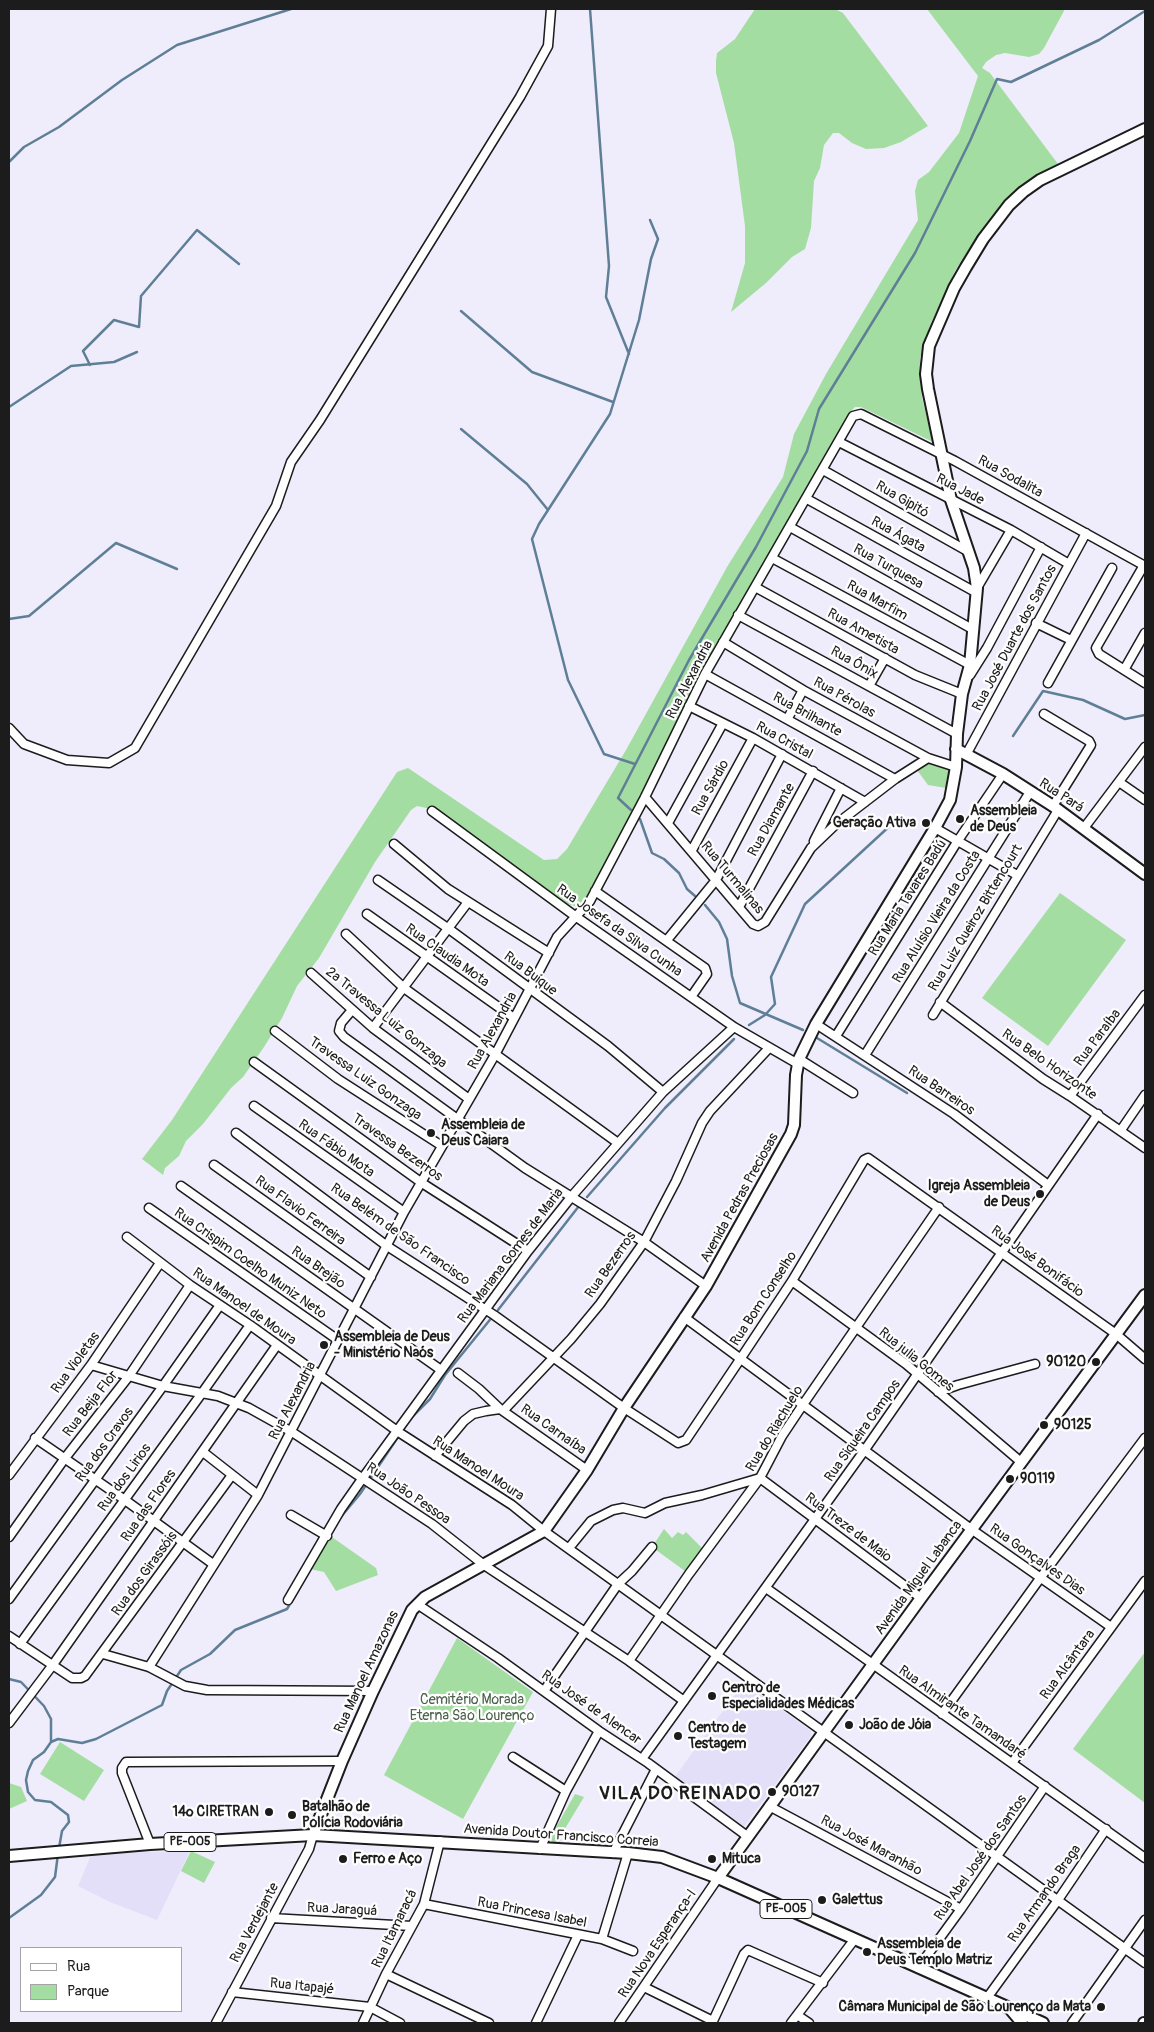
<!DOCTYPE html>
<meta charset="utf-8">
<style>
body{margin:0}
#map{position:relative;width:1154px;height:2032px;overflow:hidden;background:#efecfb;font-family:Pangolin,sans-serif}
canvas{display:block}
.frame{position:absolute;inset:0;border:10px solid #1c1c1c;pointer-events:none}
.legend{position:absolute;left:20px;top:1947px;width:162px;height:65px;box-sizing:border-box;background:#fff;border:1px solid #a4a4a4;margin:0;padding:6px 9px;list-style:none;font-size:15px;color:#1c1c1c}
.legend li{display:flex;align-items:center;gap:10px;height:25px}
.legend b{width:25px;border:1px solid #a4a4a4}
</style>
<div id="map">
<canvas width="1154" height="2032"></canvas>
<div class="frame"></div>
<ul class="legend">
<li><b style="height:6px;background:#fff"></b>Rua</li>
<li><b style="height:14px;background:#a4dda1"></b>Parque</li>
</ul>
</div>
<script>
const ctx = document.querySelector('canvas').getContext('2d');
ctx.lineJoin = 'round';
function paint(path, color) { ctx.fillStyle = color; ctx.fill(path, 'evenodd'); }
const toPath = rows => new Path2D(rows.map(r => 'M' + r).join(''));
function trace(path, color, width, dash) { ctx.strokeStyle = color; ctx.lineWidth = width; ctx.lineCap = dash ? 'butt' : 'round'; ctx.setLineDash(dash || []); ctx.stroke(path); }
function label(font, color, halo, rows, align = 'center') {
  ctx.font = font + ' Pangolin,sans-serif'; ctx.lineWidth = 4.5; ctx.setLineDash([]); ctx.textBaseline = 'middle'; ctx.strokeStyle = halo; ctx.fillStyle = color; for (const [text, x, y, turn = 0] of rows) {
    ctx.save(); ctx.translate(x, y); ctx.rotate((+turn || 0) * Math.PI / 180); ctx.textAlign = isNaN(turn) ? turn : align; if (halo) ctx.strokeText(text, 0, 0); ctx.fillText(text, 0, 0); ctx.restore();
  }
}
paint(toPath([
 [744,1682,811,1731,811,1736,743,1828,674,1778],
 [190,1851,157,1920,110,1902,78,1886,92,1853]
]), '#e4dff9');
paint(toPath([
 [755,9,835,9,843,13,928,126,901,142,884,148,866,149,852,143,839,133,833,133,824,145,820,168,814,181,811,228,805,249,792,257,766,283,731,312,745,263,745,226,734,143,716,73,716,61,717,53,735,39],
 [927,9,1065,9,1044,48,1039,54,1029,57,1005,53,996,55,986,62,982,68,990,73,1058,164,1019,187,1006,200,978,235,955,271,931,323,920,358,922,398,933,442,861,407,855,407,851,411,703,667,649,781,588,895,581,904,575,906,567,904,436,810,417,806,411,810,375,862,319,958,297,986,282,1018,264,1047,243,1077,231,1088,203,1124,186,1141,179,1156,165,1168,163,1175,142,1159,172,1120,397,772,408,768,544,860,557,859,567,849,626,750,727,567,783,477,794,434,826,374,918,220,915,191,918,180,929,172,959,133,978,76],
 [928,758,956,767,952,789,928,785,914,766],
 [1060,893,1126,940,1048,1046,982,998],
 [664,1529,672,1538,678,1532,683,1535,686,1532,706,1552,689,1574,652,1547],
 [329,1535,376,1568,378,1575,336,1591,324,1572,310,1569],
 [457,1638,533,1692,463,1819,384,1775],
 [1145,1652,1145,1803,1073,1749],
 [60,1742,104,1770,84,1801,40,1774],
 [9,1783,21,1787,27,1801,9,1809],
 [575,1794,584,1797,560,1837,561,1840,559,1843,552,1843,551,1836],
 [191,1851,215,1862,204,1883,181,1871]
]), '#a4dda1');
trace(toPath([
 [590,9,609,266,606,297,629,354],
 [9,162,24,147,59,127,122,80,177,45,291,9],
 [461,311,532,372,613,402],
 [90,365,83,351,114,320,139,327,141,296,197,230,239,264],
 [9,407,71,366,114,362,137,352],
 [461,429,527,484,548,510],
 [9,619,29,616,116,543,177,569],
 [1013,736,1043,691,1083,700,1125,719,1145,715],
 [635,764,604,754,568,680,532,539,539,524,610,414,639,320,651,259,658,239,650,220],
 [631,810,618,798,689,660,756,547,807,451,819,409,915,253,970,141,997,79,1011,82,1099,40,1145,11],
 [640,819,652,853,664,859,679,873,687,889,695,896],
 [705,905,719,922,727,939,732,976,740,1003,803,1030],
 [749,1025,765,1015,775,1004,771,977,805,904,893,823],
 [817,1038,907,1093],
 [587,1197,665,1108,734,1039],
 [498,1310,579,1206],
 [340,1518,360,1494,410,1419,430,1399,445,1375,493,1316],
 [9,1679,21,1682,44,1706,51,1719,51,1742],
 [59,1848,62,1831,69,1822,68,1815,51,1802,35,1800,28,1792,26,1780,28,1771,33,1760,44,1752,51,1742,58,1739,82,1743,96,1739,162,1705,167,1691,181,1670,210,1654,235,1630,287,1609,307,1575],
 [9,1918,41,1895,55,1877,58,1854]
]), '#5f7f97', 2.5);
const minor = toPath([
 [839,442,1011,530,1069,564],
 [823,470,969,552],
 [807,499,977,593],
 [790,527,974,630],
 [772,558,970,665],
 [1144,565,1096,648,1099,654,1145,683],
 [755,587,915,675,962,694],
 [977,588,1011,530],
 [738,615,957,734],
 [1036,623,1071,640],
 [723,642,803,690,928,758,956,767],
 [1124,670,1145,633],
 [705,674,895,779],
 [970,675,987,648,1041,547],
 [1048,683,1112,568],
 [869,686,885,658],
 [689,706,753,738,865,802],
 [1044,714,1089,741,1091,745,1053,806],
 [788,718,803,690],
 [9,728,24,744,67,760,109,763,135,748,276,506,291,462,320,420,520,97,548,46,551,9],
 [966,755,1086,533],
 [1119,782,1145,800],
 [645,797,753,924,758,926,765,922,811,848,835,825,895,779,928,758],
 [432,811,575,916,734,1027,798,1064],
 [668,823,723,723],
 [935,828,1017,875],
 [1084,828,1145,747],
 [814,841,841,788],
 [394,844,448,889,549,953],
 [692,850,753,738],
 [378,880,449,929,608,1046,663,1092],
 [595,891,705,968,707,974,691,997],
 [739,907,813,771],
 [367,914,514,1018],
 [346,934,404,988,618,1143],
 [667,940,716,880,782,754],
 [311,973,373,1028,469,1099],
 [940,1002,1043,1079,1070,1096,1145,1148],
 [352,1010,341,1023,339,1031,344,1037,525,1168,644,1242,706,1286],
 [933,1015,1058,810],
 [816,1024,954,1114,1048,1185],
 [373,1028,468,902],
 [275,1031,338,1079,442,1146],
 [836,1036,957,842,1003,774],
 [865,1055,1030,792],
 [799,1059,853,1093],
 [254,1062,422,1183,528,1251],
 [1070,1096,1145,995],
 [254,1106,404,1212],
 [1121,1130,1145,1095],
 [236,1133,387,1246,494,1315,624,1408,678,1443,686,1440,741,1358,792,1281,864,1160,868,1158,1116,1334,1145,1359],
 [214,1165,371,1277],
 [181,1186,441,1370],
 [149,1208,338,1340],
 [127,1237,190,1285,250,1325,400,1433,512,1505,544,1531,1145,1963],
 [792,1281,906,1364,1021,1462],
 [684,1317,971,1529,1111,1627],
 [91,1365,163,1386,218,1396,249,1408,292,1432,432,1524,484,1565,629,1661,684,1701],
 [458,1373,479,1389,500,1409],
 [938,1392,958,1385,1035,1364],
 [503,1411,587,1470],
 [35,1438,125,1500,213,1564],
 [203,1452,258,1495],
 [435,1456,464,1421,473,1414,486,1411,500,1409,503,1411,571,1339,600,1304,644,1242,676,1181,702,1123,710,1111,769,1048],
 [9,1475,91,1365,160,1263],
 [291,1515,327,1536],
 [9,1537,65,1458,129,1376,190,1285],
 [569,1548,591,1521,613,1510,623,1508,645,1513,665,1503,702,1495,760,1478,921,1598],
 [766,1588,1145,1858],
 [9,1599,163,1386,220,1305],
 [288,1600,341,1509,362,1479,528,1251,572,1196,663,1092,734,1027],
 [417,1604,498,1658,599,1731,648,1763,747,1836],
 [9,1636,72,1678,81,1678,85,1676,232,1475],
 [20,1644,202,1393,250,1325],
 [103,1654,149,1667,185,1686,207,1690,373,1691],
 [629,1661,689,1574,760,1478,782,1436,802,1406,939,1207],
 [149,1667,258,1495,404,1212,496,1053,557,937,590,901,645,797,705,674,853,416,861,414,955,461,1145,566],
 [544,1691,618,1584,632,1571,652,1547],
 [942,1714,1041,1577,1145,1438],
 [9,1723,52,1666,277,1345],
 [513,1757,566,1791],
 [642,1759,864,1451,1098,1114],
 [1012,1763,1145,1581],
 [769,1806,961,1909],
 [150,1844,122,1773,122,1768,126,1762,342,1761],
 [540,1849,566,1791,599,1731],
 [613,1853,656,1769],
 [424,1904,602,1939,633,1951],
 [271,1918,412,1926],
 [602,1939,628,1853],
 [918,1968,961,1909,1045,1786],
 [386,1974,489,2023],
 [644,1987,713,2021,713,2023],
 [232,1992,370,2007,400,2023],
 [987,1998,1058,1900,1106,1829],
 [797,2015,809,2023],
 [713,2021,744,1954,748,1950,823,1983],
 [216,2023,309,1849,313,1835],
 [363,2023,386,1974,424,1904,440,1841],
 [536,2023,578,1935],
 [619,2023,718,1878],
 [791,2023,854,1940],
 [1072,2023,1145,1920]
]);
const major = toPath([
 [956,749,1003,774,1053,806,1145,874],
 [313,1835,342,1761,373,1691,412,1610,425,1597,544,1531,587,1470,624,1408,706,1286,791,1134,794,1125,796,1075,799,1059,816,1024,935,828,950,800,956,767,957,734,962,694,970,665,977,588,974,568,951,500,928,389,926,374,929,346,954,288,966,267,983,239,1009,205,1023,192,1040,180,1145,129],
 [9,1856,150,1844,313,1835,628,1853,662,1857,718,1878,1043,2023],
 [718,1878,921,1598,1145,1295],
 [1011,2010,1022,2023],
 [1144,2023,1145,2023]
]);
trace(minor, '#1c1c1c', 11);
trace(major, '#1c1c1c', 14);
trace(minor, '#fff', 8);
trace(major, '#fff', 10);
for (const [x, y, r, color] of [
 [960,819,5,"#1c1c1c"],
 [926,823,5,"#1c1c1c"],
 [431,1133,5,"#1c1c1c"],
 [1040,1194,5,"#1c1c1c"],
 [324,1345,5,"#1c1c1c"],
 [1096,1362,5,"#1c1c1c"],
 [1044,1425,5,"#1c1c1c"],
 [1010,1479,5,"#1c1c1c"],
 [712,1696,5,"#1c1c1c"],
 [849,1725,5,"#1c1c1c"],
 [678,1736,5,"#1c1c1c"],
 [772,1792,5,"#1c1c1c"],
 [269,1812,5,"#1c1c1c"],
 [292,1815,5,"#1c1c1c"],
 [343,1859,5,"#1c1c1c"],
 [712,1859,5,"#1c1c1c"],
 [822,1900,5,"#1c1c1c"],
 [867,1952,5,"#1c1c1c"],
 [1101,2007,5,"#1c1c1c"]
]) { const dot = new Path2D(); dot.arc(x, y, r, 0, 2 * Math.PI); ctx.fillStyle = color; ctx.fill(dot); trace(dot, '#fff', 2); }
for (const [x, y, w] of [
 [190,1842,52],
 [786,1909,52]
]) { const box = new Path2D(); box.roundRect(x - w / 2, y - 9.5, w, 19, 4); ctx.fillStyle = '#fff'; ctx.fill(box); trace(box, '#1c1c1c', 1); }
label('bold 12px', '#1c1c1c', null, [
 ["PE-005",190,1842],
 ["PE-005",786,1909]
]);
label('14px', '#1c1c1c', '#fff', [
 ["Rua Sodalita",1010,477,29],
 ["Rua Jade",960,490,27],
 ["Rua Gipitó",902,500,30],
 ["Rua Ágata",898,535,29],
 ["Rua Turquesa",888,567,29],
 ["Rua Marfim",877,601,29],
 ["Rua Ametista",863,632,29],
 ["Rua José Duarte dos Santos",1015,638,-62],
 ["Rua Ônix",854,663,29],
 ["Rua Alexandria",690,680,-63],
 ["Rua Pérolas",844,698,29],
 ["Rua Brilhante",807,715,29],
 ["Rua Cristal",784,741,29],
 ["Rua Sárdio",711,788,-61],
 ["Rua Pará",1061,796,33],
 ["Rua Diamante",772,820,-61],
 ["Rua Turmalinas",732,878,50],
 ["Rua Maria Tavares Badú",908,898,-58],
 ["Rua Aluísio Vieira da Costa",937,917,-58],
 ["Rua Luiz Queiroz Bittencourt",976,918,-59],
 ["Rua Josefa da Silva Cunha",619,931,35],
 ["Rua Claudia Mota",447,956,35],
 ["Rua Buique",530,974,37],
 ["2ª Travessa Luiz Gonzaga",386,1018,39],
 ["Rua Alexandria",493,1031,-61],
 ["Rua Paraíba",1098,1038,-53],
 ["Rua Belo Horizonte",1049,1065,35],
 ["Travessa Luiz Gonzaga",365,1079,35],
 ["Rua Barreiros",941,1091,34],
 ["Travessa Bezerros",397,1148,35],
 ["Rua Fábio Mota",336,1149,35],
 ["Avenida Pedras Preciosas",740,1198,-61],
 ["Rua Flavio Ferreira",300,1211,36],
 ["Rua Belém de São Francisco",400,1235,35],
 ["Rua Mariana Gomes de Maria",511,1256,-53],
 ["Rua José Bonifácio",1037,1262,36],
 ["Rua Crispim Coelho Muniz Neto",250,1264,35],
 ["Rua Bezerros",611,1265,-55],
 ["Rua Brejão",318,1268,35],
 ["Rua Bom Conselho",764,1299,-57],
 ["Rua Manoel de Moura",244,1307,35],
 ["Rua julia Gomes",916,1360,39],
 ["Rua Violetas",76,1363,-54],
 ["Rua Alexandria",293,1401,-63],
 ["Rua Beija Flor",91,1404,-52],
 ["Rua do Riachuelo",775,1429,-59],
 ["Rua Carnaíba",553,1430,35],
 ["Rua Siqueira Campos",863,1431,-55],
 ["Rua dos Cravos",105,1445,-54],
 ["Rua Manoel Moura",478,1469,33],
 ["Rua dos Lirios",125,1478,-54],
 ["Rua João Pessoa",408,1494,34],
 ["Rua das Flores",149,1506,-55],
 ["Rua Treze de Maio",848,1528,37],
 ["Rua Gonçalves Dias",1037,1560,35],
 ["Rua dos Girassóis",145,1574,-54],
 ["Avenida Miguel Labanca",919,1578,-54],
 ["Rua Alcântara",1068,1665,-54],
 ["Rua Manoel Amazonas",367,1672,-65],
 ["Rua José de Alencar",591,1708,35],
 ["Rua Almirante Tamandaré",962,1713,35],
 ["Avenida Doutor Francisco Correia",561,1836,4],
 ["Rua José Maranhão",871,1846,28],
 ["Rua Abel José dos Santos",981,1858,-55],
 ["Rua Armando Braga",1045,1894,-55],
 ["Rua Jaraguá",342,1910,3],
 ["Rua Princesa Isabel",532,1913,11],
 ["Rua Verdejante",255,1923,-62],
 ["Rua Itamaracá",395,1929,-64],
 ["Rua Nova Esperança-I",658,1944,-56],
 ["Rua Itapajé",302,1987,6]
]);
label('bold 14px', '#1c1c1c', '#fff', [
 ["Assembleia",970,811],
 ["de Deus",970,827],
 ["Geração Ativa",916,823,"right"],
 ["Assembleia de",441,1125],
 ["Deus Caiara",441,1141],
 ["Igreja Assembleia",1030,1186,"right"],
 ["de Deus",1030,1202,"right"],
 ["Assembleia de Deus",334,1337],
 ["- Ministério Naós",334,1353],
 ["90120",1086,1362,"right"],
 ["90125",1054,1425],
 ["90119",1020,1479],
 ["Centro de",722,1688],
 ["Especialidades Médicas",722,1704],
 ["João de Jóia",859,1725],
 ["Centro de",688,1728],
 ["Testagem",688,1744],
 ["90127",782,1792],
 ["Batalhão de",302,1807],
 ["Polícia Rodoviária",302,1823],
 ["14º CIRETRAN",259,1812,"right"],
 ["Ferro e Aço",353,1859],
 ["Mituca",722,1859],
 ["Galettus",832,1900],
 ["Assembleia de",877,1944],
 ["Deus Templo Matriz",877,1960],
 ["Câmara Municipal de São Lourenço da Mata",1091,2007,"right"]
], 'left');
label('14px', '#4c604b', '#fff', [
 ["Cemitério Morada",472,1700],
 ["Eterna São Lourenço",472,1716]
]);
ctx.letterSpacing = '1px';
label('bold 19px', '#1c1c1c', '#fff', [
 ["VILA DO REINADO",680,1794]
]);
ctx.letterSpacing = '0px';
</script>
